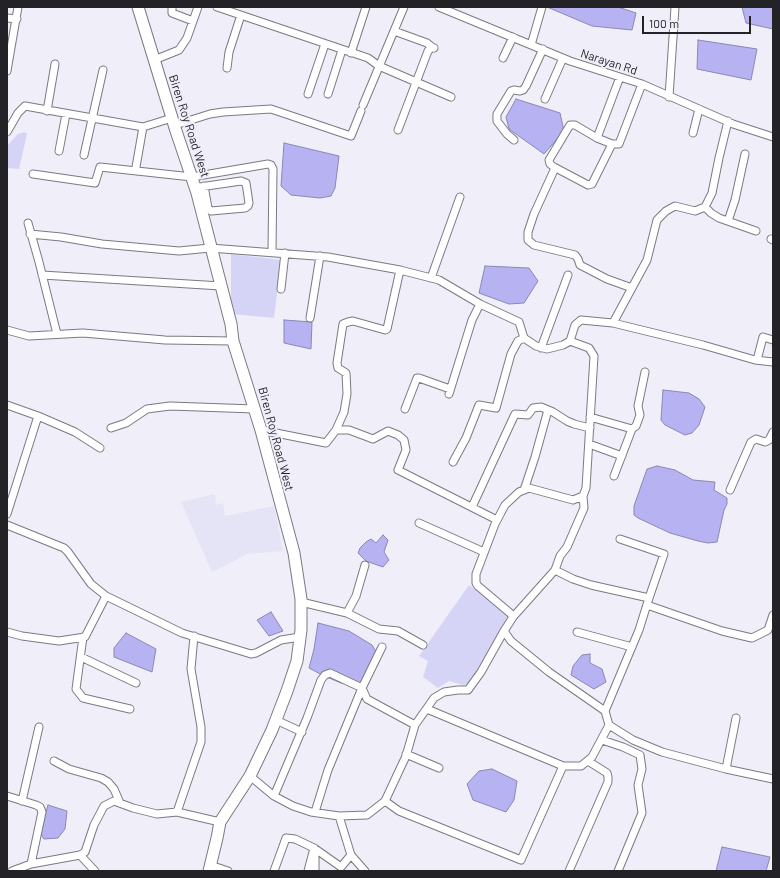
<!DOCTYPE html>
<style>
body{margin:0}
#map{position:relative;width:780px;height:878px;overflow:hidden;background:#efeef9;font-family:Barlow,sans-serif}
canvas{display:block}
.frame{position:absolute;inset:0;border:8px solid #232327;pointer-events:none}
.scale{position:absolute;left:642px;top:16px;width:109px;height:18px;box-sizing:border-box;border:2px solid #232327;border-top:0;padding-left:5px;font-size:12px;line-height:14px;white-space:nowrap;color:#232327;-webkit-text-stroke:3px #efeef9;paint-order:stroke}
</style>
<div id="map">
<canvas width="780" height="878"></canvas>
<div class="frame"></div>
<div class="scale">100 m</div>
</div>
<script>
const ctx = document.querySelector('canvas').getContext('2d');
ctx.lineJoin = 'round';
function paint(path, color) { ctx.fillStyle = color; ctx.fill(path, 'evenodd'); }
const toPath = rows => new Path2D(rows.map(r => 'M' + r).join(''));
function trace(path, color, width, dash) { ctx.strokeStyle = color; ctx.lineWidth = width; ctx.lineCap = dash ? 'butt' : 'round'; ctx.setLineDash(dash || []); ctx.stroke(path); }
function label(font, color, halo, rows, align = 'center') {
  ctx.font = font + ' Barlow,sans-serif'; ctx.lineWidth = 4; ctx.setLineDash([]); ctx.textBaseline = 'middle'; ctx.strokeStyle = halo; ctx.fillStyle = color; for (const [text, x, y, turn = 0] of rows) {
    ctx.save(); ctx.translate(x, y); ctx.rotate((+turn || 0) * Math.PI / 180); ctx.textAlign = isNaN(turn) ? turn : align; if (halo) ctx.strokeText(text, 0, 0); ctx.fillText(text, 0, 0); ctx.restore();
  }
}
paint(toPath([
 [215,494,216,505,223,503,225,516,274,506,283,551,247,554,212,572,181,502]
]), '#e4e4f6');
paint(toPath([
 [24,132,27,134,19,169,7,168,7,146,18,134],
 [231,254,281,260,274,318,233,314,231,307],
 [469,585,505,611,507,614,507,618,473,677,468,684,463,685,449,681,438,688,423,677,428,661,419,656]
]), '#d6d4f6');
const water = toPath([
 [547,7,618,7,636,13,632,30,592,26,547,7],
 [742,7,773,7,773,29,746,23,742,7],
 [698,40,757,49,751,80,697,69,698,40],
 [516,99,560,113,564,131,544,154,509,129,506,117,516,99],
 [284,143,339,156,335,188,331,196,320,198,291,195,281,186,284,143],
 [485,266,529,268,538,281,524,303,509,304,479,293,485,266],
 [284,320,312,322,311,349,284,343,284,320],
 [663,390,689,393,699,399,705,407,699,425,692,433,685,435,665,425,661,420,663,390],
 [657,466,675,470,693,480,715,482,714,490,727,498,727,504,724,510,717,542,708,543,698,541,670,533,638,518,634,515,634,506,647,469,657,466],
 [383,535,388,540,384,552,389,560,383,567,366,561,358,553,360,548,366,542,371,539,376,543,383,535],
 [271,612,283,631,269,636,257,620,271,612],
 [318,623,349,631,372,645,378,655,370,673,359,685,341,683,322,675,309,668,314,649,318,623],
 [126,633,156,649,152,672,114,657,114,648,126,633],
 [590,654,590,663,602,669,606,682,594,689,571,675,573,666,582,655,590,654],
 [492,769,517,781,514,800,506,812,473,800,467,784,479,771,492,769],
 [48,805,67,811,65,829,58,838,44,839,40,833,48,805],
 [722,847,770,857,766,871,716,871,722,847]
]);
paint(water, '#b7b2f1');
trace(water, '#8b87b4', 1);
const minor = toPath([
 [172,7,172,13,193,21],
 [217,7,368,58,379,66,451,97],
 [439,7,570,61,642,84,733,124,773,137],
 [7,18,17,19],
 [394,31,427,43,432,47],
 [531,45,542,7],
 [351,53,366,7],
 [503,58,513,37],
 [154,60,179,50,187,38,198,7],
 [227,68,229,52,241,15],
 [7,71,18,7],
 [620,77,597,138,575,125,570,125,549,160,550,164,554,167,588,185,592,184,612,144,619,144,642,84],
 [308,94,325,44],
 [328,94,342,50],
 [669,97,675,7],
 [545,99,563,58],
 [363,105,404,7],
 [47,111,55,64],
 [175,125,210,114,223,112,271,109,351,136,361,111],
 [398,130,428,51,432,47,434,48],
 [7,132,18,113,25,106,143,127,172,118],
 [693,133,699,109],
 [597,138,612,144],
 [514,140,507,134,497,121,497,114,511,91,514,90,520,91,523,90,526,86,543,49],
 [59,151,66,114],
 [84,155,103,70],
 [136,167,143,127],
 [555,168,534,214,528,232,528,240,534,245,575,255,578,259,580,265,607,279,632,288],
 [33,174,95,183,100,167,192,177,268,164,271,165,273,169,272,252],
 [195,188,200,187,241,181,246,183,249,203,248,206,245,208,211,211,208,208,204,186],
 [705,207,711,213,719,218,756,231],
 [728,221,735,200,745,154],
 [28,223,39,262,57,334],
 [30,234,61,237,102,244,179,251,210,248,328,257,400,270,439,280,480,304,519,322,524,338],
 [771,239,773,240],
 [42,275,221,286],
 [431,278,460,197],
 [281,289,285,253],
 [310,318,320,256],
 [613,323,703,345,755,360,773,362],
 [7,330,29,336,83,333,165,340,233,341],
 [570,341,575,325,581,320,613,323,647,260,657,220,666,211,675,206,695,211,705,207,712,193,719,158,728,121],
 [541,348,568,275],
 [757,360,763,337,773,340],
 [449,394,472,320,480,304],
 [7,405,38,416,7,514],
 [405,409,417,378,419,378,450,389],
 [38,416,75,432,100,448],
 [590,417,632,429,614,476],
 [111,428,126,423,147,409,170,406,254,409],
 [632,429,636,426,640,415,638,406,645,372],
 [261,430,326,443,336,430,344,412,347,394,346,373,338,368,337,363,343,324,348,322,353,321,385,330,387,329,400,270],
 [336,430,349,430,373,439,388,431,398,435,404,440,406,450,398,470,497,520],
 [589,444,622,456],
 [453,462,466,438,479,405,496,408,511,354,518,341,524,338,536,346,547,349,563,345,570,341,589,348,594,356,586,488,583,496,573,500,529,488,519,492,505,505,495,524,476,574,476,583,478,586,510,613,513,617,504,631,511,641,549,672,605,711,609,725,633,740,662,752,726,769,773,779],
 [524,490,535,457,548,410],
 [730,490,751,442,756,439,765,442,769,440,773,432],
 [472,507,515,414,528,415,533,408,541,407,553,412,567,421,574,424,590,428],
 [419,523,484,552],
 [7,525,64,548,68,552,91,584,106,596],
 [620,539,664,554,649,598],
 [555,570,573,579,591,585,649,598,639,630,605,711],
 [301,602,347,613,379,629,398,631,423,645],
 [647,605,722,631,752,638,768,630,773,615],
 [347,613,356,596,365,565],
 [513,617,555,570,560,556,567,547,584,508,583,496],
 [7,632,22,636,59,641,85,637,106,596,182,633,251,654,256,653,281,640,300,637],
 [577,632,632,647],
 [83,637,76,689,83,698,130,709],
 [81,657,136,683],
 [427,709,563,766],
 [276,720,302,732],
 [602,740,623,747,640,755,642,769,638,785,642,813,618,871],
 [406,754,439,768],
 [54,761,69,769,101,778,108,782,114,789,120,803],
 [726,769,736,718],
 [250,776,274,796,293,806,311,812,339,816,367,815,385,801,406,756,415,725,434,698,444,692,458,690,468,690,481,672,504,631],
 [7,796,36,805,40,807,42,812,31,864],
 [274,796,307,718,321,680,325,675,330,673,362,688,382,647],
 [22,801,39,727],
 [385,801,399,811,521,860,563,766,581,766,592,757,609,725],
 [177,812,201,742,201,727,191,669,194,636],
 [315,812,328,770,362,688,367,699,415,725],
 [339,816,351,855,365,871],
 [80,855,95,871],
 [315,856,315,871],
 [210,865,228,871],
 [12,871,31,864,80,855,85,852,94,825,104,806,114,801,133,808,157,814,177,812,220,822],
 [274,871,286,838,295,839,314,848,341,867,351,855],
 [308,871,314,848],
 [569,871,608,782,608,777,607,773,588,761]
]);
const secondary = toPath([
 [138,7,176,131,197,193,231,324,233,341,261,430,294,553,301,599,301,630,297,661,287,691,272,730,250,776,220,822,217,838,209,871]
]);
trace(minor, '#7a7a83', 9);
trace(secondary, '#7a7a83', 13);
trace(minor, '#fff', 7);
trace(secondary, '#fff', 11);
label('12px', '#232327', '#efeef9', [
 ["Narayan Rd",609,62,18],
 ["Biren Roy Road West",189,126,72],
 ["Biren Roy Road West",276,439,75]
]);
</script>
